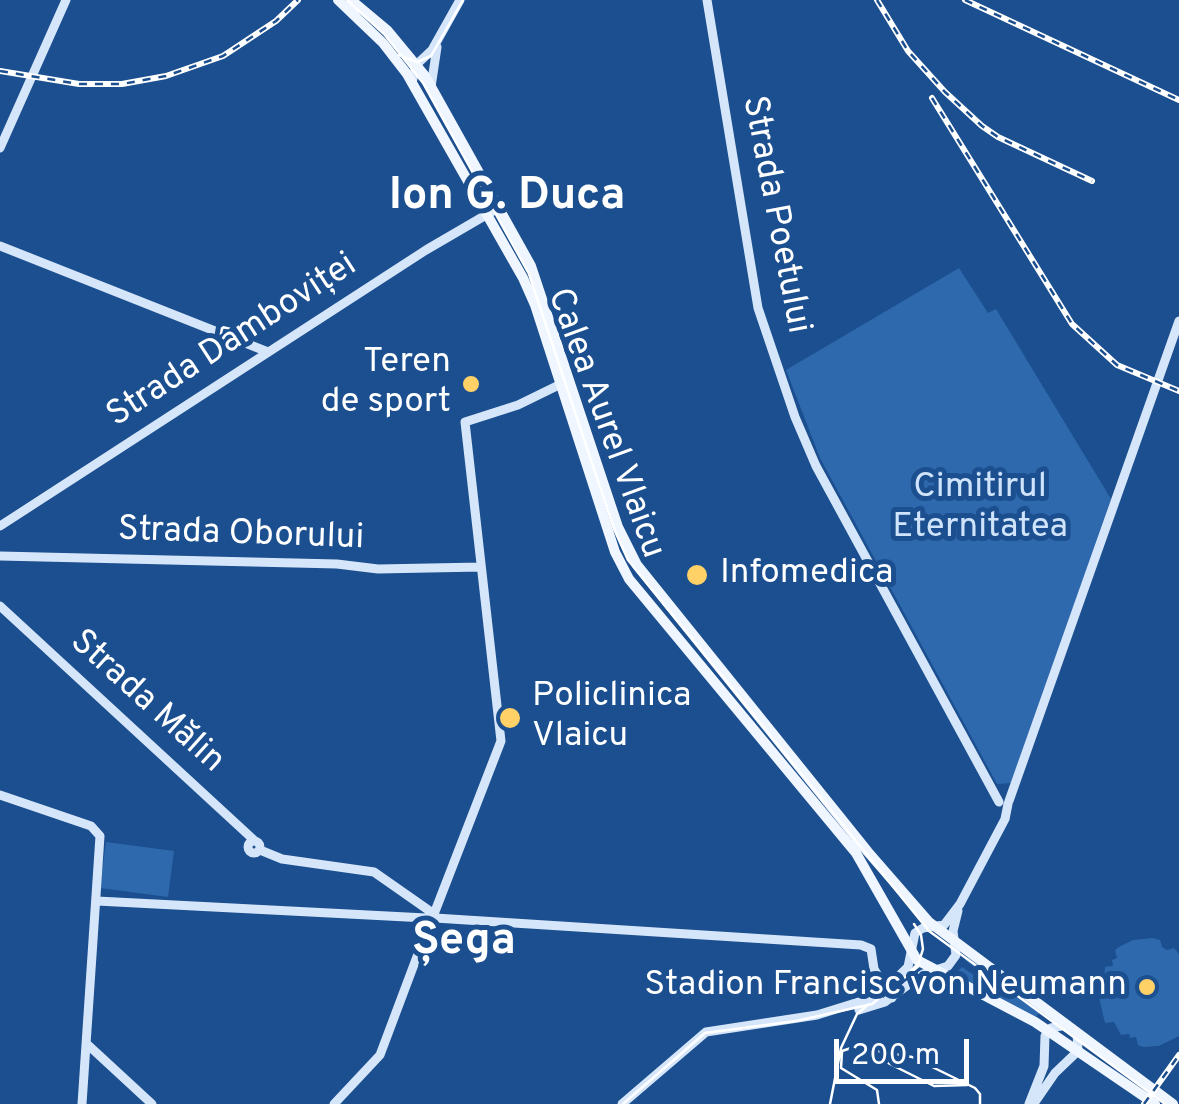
<!DOCTYPE html>
<meta charset="utf-8">
<style>
body{margin:0}
#map{position:relative;width:1179px;height:1104px;overflow:hidden;background:#1b4f8f;font-family:Overpass,sans-serif}
canvas{display:block}
.scale{position:absolute;left:834px;top:1039px;width:135px;height:45px;box-sizing:border-box;border:5px solid #fff;border-top:0;padding-left:12px;font-size:30px;line-height:35px;white-space:nowrap;color:#fff;-webkit-text-stroke:8px #1b4f8f;paint-order:stroke}
</style>
<div id="map">
<canvas width="1179" height="1104"></canvas>
<div class="scale">200 m</div>
</div>
<script>
const ctx = document.querySelector('canvas').getContext('2d');
ctx.lineJoin = 'round';
function paint(path, color) { ctx.fillStyle = color; ctx.fill(path, 'evenodd'); }
const toPath = rows => new Path2D(rows.map(r => 'M' + r).join(''));
function trace(path, color, width, dash) { ctx.strokeStyle = color; ctx.lineWidth = width; ctx.lineCap = dash ? 'butt' : 'round'; ctx.setLineDash(dash || []); ctx.stroke(path); }
function label(font, color, halo, rows, align = 'center') {
  ctx.font = font + ' Overpass,sans-serif'; ctx.lineWidth = 10; ctx.setLineDash([]); ctx.textBaseline = 'middle'; ctx.strokeStyle = halo; ctx.fillStyle = color; for (const [text, x, y, turn = 0] of rows) {
    ctx.save(); ctx.translate(x, y); ctx.rotate((+turn || 0) * Math.PI / 180); ctx.textAlign = isNaN(turn) ? turn : align; if (halo) ctx.strokeText(text, 0, 0); ctx.fillText(text, 0, 0); ctx.restore();
  }
}
paint(toPath([
 [959,268,988,313,996,309,1111,499,1011,783,997,784,820,458,786,370],
 [106,842,174,851,168,897,100,888],
 [1153,938,1160,940,1162,947,1167,950,1174,948,1179,954,1179,1036,1159,1046,1143,1047,1138,1045,1136,1037,1130,1038,1129,1034,1121,1035,1114,1022,1105,1023,1096,985,1104,983,1105,967,1113,966,1112,960,1117,958,1115,950,1119,947,1133,940],
 [968,957,1042,1010,1036,1017,953,976,962,967,996,990,1000,987,965,960]
]), '#2e69ad');
trace(toPath([
 [707,0,758,308,795,417,816,466,999,802],
 [412,83,416,65,432,50,460,0],
 [431,87,437,47],
 [0,148,66,0],
 [0,246,268,352],
 [0,526,426,250,498,208],
 [0,556,337,564,378,569,481,567],
 [0,606,255,841],
 [0,795,91,826,100,836,82,1104],
 [1009,801,1179,321],
 '248 847a6 6 0 1 1 12 0a6 6 0 1 1-12 0Z',
 [260,850,282,859,374,872,434,914],
 [97,901,426,918],
 [434,914,501,741,465,422,518,405,563,383],
 [435,918,861,945,871,949,874,969,892,998],
 [859,1010,885,1002,923,974,948,966,956,955,953,931,958,911],
 [87,1044,152,1104],
 [1035,1102,1055,1073,1078,1051,1077,1033],
 [334,1104,380,1055,430,922],
 [622,1104,706,1032,817,1015,878,996,908,967,915,933,923,928,944,925,960,904,1005,819,1008,804],
 [1029,1104,1044,1066,1045,1036,1051,1028,1066,1025]
]), '#d6e6fa', 9);
trace(toPath([
 [338,0,383,43,407,74,523,278,535,305,615,552,629,579,856,853,917,960,1035,1022,1155,1104],
 [351,0,387,30,425,76,531,266,618,527,637,565,868,852,929,922,1173,1104]
]), '#f0f6ff', 10);
trace(toPath([
 [347,0,384,34,423,83,529,274,614,529,628,560,929,931,1165,1104],
 [399,55,417,62,431,56,463,0],
 [910,972,919,962,923,949,921,935,914,924],
 [842,1051,854,1047,912,1057,975,1088,980,1094,980,1104],
 [842,1052,841,1068,877,1090,879,1104],
 [874,1056,934,1086,967,1085],
 [623,1104,705,1033,796,1021,872,1004,920,965],
 [830,1104,841,1048,857,1014,869,1004]
]), '#fff', 2.5);
const rail = toPath([
 [877,0,908,51,945,92,982,126,998,137,1092,181],
 [965,0,1179,100],
 [0,71,79,84,122,84,166,76,223,56,276,21,298,0],
 [932,98,1072,324,1117,365,1179,391],
 [1144,1104,1179,1055]
]);
trace(rail, '#fff', 6);
trace(rail, '#1b4f8f', 2.5, [8]);
for (const [x, y, r, color] of [
 [471,384,10,"#ffd166"],
 [697,575,12,"#ffd166"],
 [510,718,12,"#ffd166"],
 [1147,987,10,"#ffd166"]
]) { const dot = new Path2D(); dot.arc(x, y, r, 0, 2 * Math.PI); ctx.fillStyle = color; ctx.fill(dot); trace(dot, '#1b4f8f', 4); }
label('35px', '#fff', '#1b4f8f', [
 ["Strada Poetului",774,215,79],
 ["Strada Dâmboviței",233,342,-33],
 ["Calea Aurel Vlaicu",604,424,70],
 ["Strada Oborului",241,536,2],
 ["Strada Mălin",146,703,42]
]);
label('35px', '#fff', '#1b4f8f', [
 ["Teren",451,364],
 ["de sport",451,404],
 ["Infomedica",720,575,"left"],
 ["Policlinica",532,698,"left"],
 ["Vlaicu",532,738,"left"],
 ["Stadion Francisc von Neumann",1127,987]
], 'right');
label('35px', '#cfe3fa', '#1b4f8f', [
 ["Cimitirul",980,489],
 ["Eternitatea",980,529]
]);
label('bold 45px', '#fff', '#1b4f8f', [
 ["Ion G. Duca",507,199],
 ["Șega",464,944]
]);
</script>
